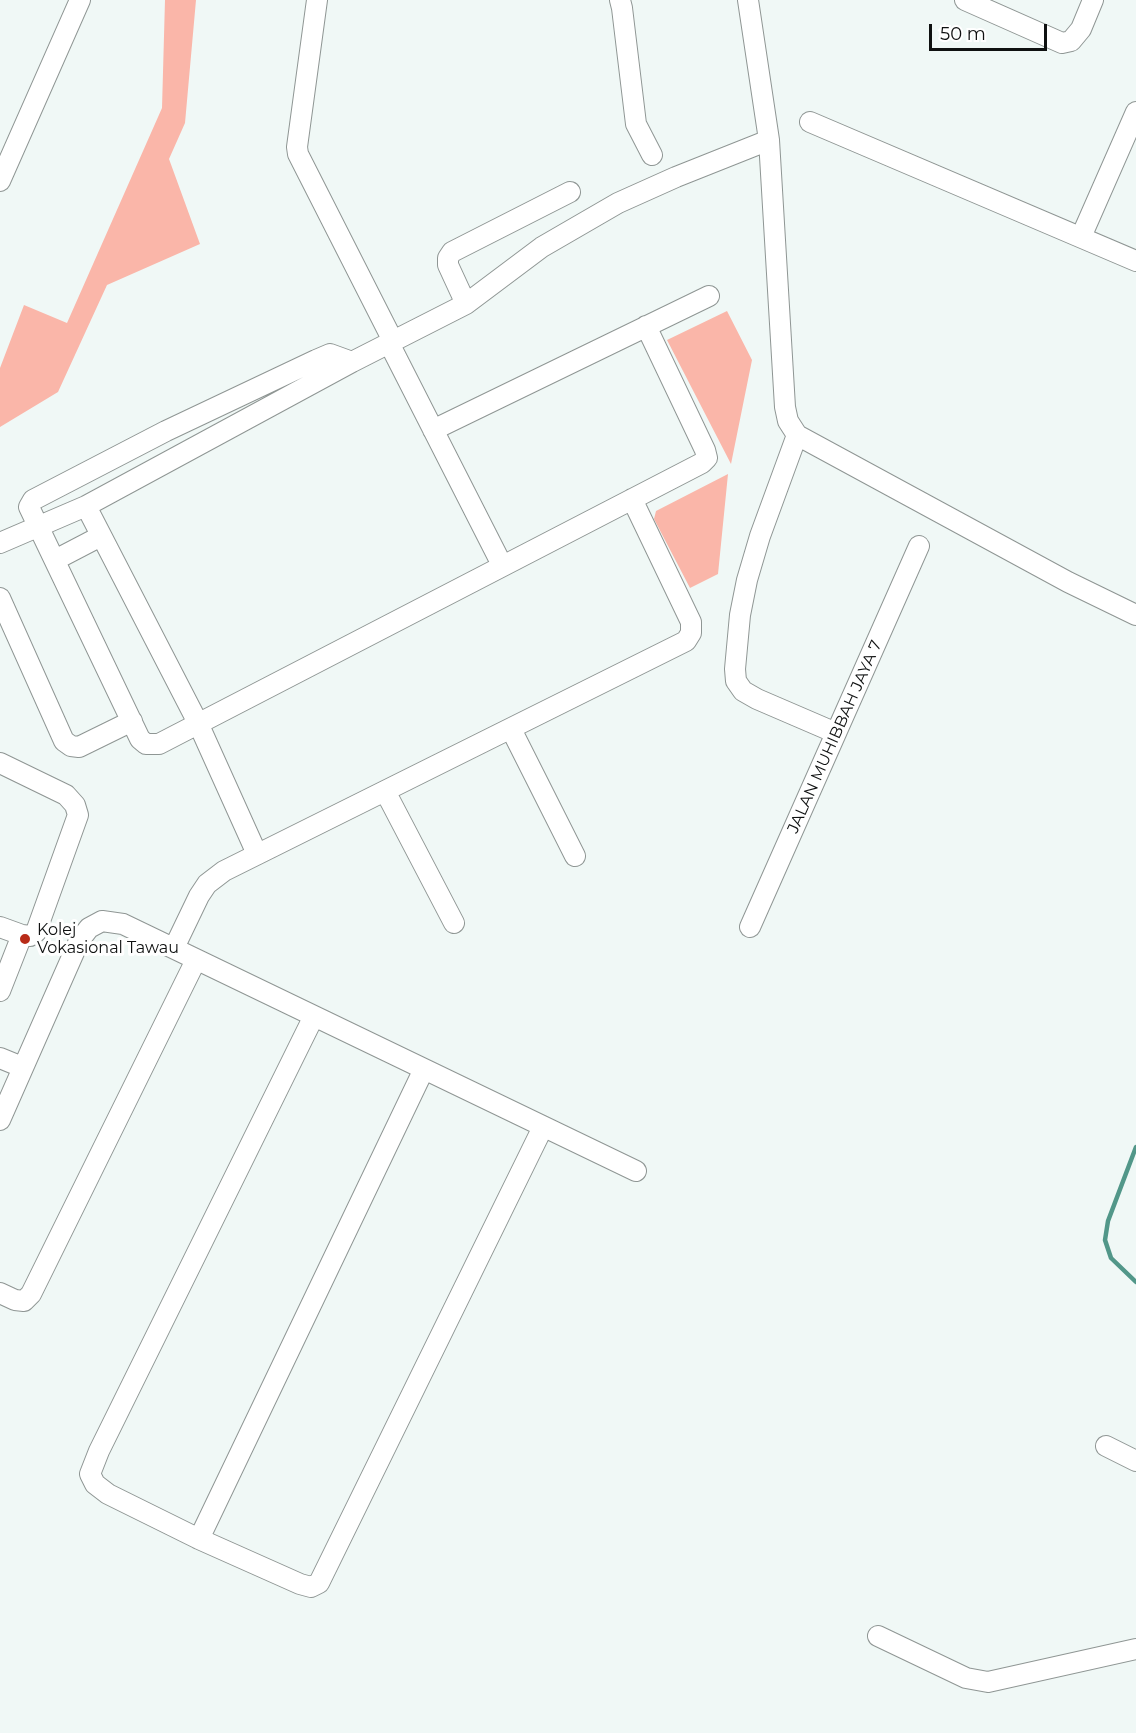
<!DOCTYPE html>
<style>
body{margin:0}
#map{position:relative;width:1136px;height:1733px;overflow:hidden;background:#f0f8f6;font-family:Montserrat,sans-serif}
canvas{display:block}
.scale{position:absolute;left:929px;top:24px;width:118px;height:27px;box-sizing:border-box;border:3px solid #0f1111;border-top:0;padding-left:8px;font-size:18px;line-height:21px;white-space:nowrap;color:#0f1111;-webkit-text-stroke:4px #fff;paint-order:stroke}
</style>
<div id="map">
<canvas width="1136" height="1733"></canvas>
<div class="scale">50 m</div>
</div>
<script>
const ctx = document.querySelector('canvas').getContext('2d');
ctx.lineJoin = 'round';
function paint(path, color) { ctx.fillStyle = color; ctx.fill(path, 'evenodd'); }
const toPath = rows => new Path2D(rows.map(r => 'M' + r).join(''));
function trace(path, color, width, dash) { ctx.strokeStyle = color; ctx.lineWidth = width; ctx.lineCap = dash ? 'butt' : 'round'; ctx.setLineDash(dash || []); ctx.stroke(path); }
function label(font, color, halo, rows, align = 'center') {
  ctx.font = font + ' Montserrat,sans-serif'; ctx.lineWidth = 6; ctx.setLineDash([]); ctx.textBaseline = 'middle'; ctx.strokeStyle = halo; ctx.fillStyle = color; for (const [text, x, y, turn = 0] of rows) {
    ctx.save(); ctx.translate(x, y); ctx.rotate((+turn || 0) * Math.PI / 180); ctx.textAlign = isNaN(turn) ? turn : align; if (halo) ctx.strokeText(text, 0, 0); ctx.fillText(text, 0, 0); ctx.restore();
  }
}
paint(toPath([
 [165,0,196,0,185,123,169,159,200,244,107,285,58,392,0,427,0,368,24,305,67,323,162,108],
 [727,311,752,360,731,464,667,340],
 [728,474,718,574,690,588,654,519,656,511]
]), '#fab6a9');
trace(toPath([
 [1136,1147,1108,1221,1105,1240,1111,1258,1136,1282]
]), '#529789', 4.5);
const minor = toPath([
 [317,0,297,147,298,154,393,341],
 [620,0,622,8,636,124,652,155],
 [748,0,769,140,785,407,788,421,797,435,1068,582,1136,615],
 [965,0,1062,43,1071,41,1081,29,1093,0],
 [810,122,1136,261],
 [0,181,80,0],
 [1081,237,1136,112],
 [466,304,448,265,448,258,452,252,570,192],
 [389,343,502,565],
 [352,362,330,354,316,360,166,431,33,500,29,507,140,739,146,744,159,744,702,463,707,458,705,450,646,326],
 [433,430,709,296],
 [797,435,760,536,747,580,740,615,735,669,736,681,743,691,757,699,836,733],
 [86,506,198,723,257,854],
 [0,543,86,506,352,362,466,304,542,247,618,203,676,177,769,140],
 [55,560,101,536],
 [0,598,64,741,71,746,79,747,132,721],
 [511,729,575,856],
 [0,763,66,795,75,805,78,815,36,932,30,936,22,935,0,927],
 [385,791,454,923],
 [750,927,919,546],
 [174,948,199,896,207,884,224,871,686,641,691,633,691,622,632,499],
 [0,991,22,935],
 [314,1016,99,1451,90,1474,95,1484,108,1494,199,1539,300,1584,311,1587,319,1583,543,1127],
 [0,1058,22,1067],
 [0,1120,79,941,89,928,102,921,123,924,636,1171],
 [0,1293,15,1300,24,1301,31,1294,196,960],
 [1106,1446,1136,1461],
 [199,1539,424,1069],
 [878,1636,966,1678,988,1682,1136,1649]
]);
trace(minor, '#8f9694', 22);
trace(minor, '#fff', 20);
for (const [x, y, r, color] of [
 [25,939,6,"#b82b18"]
]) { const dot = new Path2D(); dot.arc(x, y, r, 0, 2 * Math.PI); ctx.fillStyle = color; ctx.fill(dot); trace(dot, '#fff', 2); }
label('16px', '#0f1111', '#fff', [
 ["JALAN MUHIBBAH JAYA 7",835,737,-66]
]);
label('16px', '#0f1111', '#fff', [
 ["Kolej",37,930],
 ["Vokasional Tawau",37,948]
], 'left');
</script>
